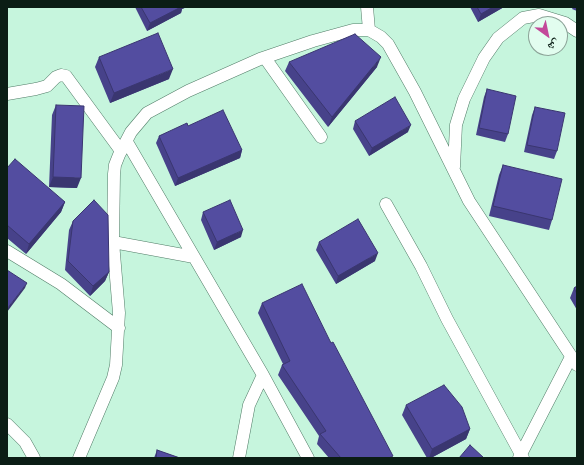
<!DOCTYPE html>
<meta charset="utf-8">
<style>
body{margin:0}
#map{position:relative;width:584px;height:465px;overflow:hidden;background:#c6f5dd;font-family:Mulish,"Noto Naskh Arabic",sans-serif}
canvas{display:block}
.frame{position:absolute;inset:0;border:8px solid #0b1d15;pointer-events:none}
.north{position:absolute;left:528px;top:16px;width:40px;height:40px;box-sizing:border-box;background:#e2fdef;border:1px solid #8ca398;border-radius:50%;rotate:147deg;font-size:11px;font-weight:700;line-height:16px;text-align:center;color:#0b1d15}
.north::after{content:'';display:block;margin:auto;width:14px;height:18px;background:#c3489a;clip-path:polygon(50% 0,100% 100%,50% 72%,0 100%)}
</style>
<div id="map">
<canvas width="584" height="465"></canvas>
<div class="frame"></div>
<div class="north">ش</div>
</div>
<script>
const ctx = document.querySelector('canvas').getContext('2d');
ctx.lineJoin = 'round';
const toPath = rows => new Path2D(rows.map(r => 'M' + r).join(''));
function trace(path, color, width, dash) { ctx.strokeStyle = color; ctx.lineWidth = width; ctx.lineCap = dash ? 'butt' : 'round'; ctx.setLineDash(dash || []); ctx.stroke(path); }
function paint(path, color) { ctx.fillStyle = color; ctx.fill(path, 'evenodd'); }
const minor = toPath([
 [367,7,369,30],
 [265,58,321,137],
 [7,94,36,89,47,86,56,77,61,75,66,76,121,151],
 [127,142,263,375,249,405,239,458],
 [454,167,456,125,464,99,484,58,498,38,523,18,539,15,565,23,577,31],
 [386,204,421,266,447,319,523,458],
 [113,242,194,257],
 [7,251,61,284,119,328],
 [263,375,308,458],
 [7,424,25,442,34,458],
 [79,458,113,378,116,365,119,313,113,242,114,174,115,165,119,155,131,132,147,113,188,91,260,59,313,41,353,30,369,30,381,37,388,44,415,92,469,201,577,365],
 [519,458,571,357]
]);
trace(minor, '#517c67', 13);
trace(minor, '#fff', 12);
paint(toPath([
 [135,7,187,7,182,9,181,13,147,31],
 [470,7,504,7,478,22],
 [573,7,577,7,577,11,572,9],
 [99,57,169,79,110,103,95,67],
 [289,62,377,67,328,127,285,71],
 [487,89,508,134,505,142,476,135,484,97],
 [56,105,77,188,49,187,52,115],
 [535,107,557,151,554,159,524,152,532,115],
 [355,121,408,132,369,156,353,129],
 [188,126,242,150,240,158,175,186,156,143,159,136],
 [503,165,552,220,549,230,489,216,499,175],
 [7,168,65,202,61,212,26,254,7,238],
 [203,212,241,237,214,250,201,220],
 [73,221,109,272,105,281,90,296,65,270,69,230],
 [319,242,375,261,336,284,316,250],
 [577,286,577,310,570,298,574,288],
 [262,303,331,343,392,458,329,458,317,444,319,436,278,375,282,365,283,364,258,313],
 [406,405,470,429,466,439,431,458,427,458,402,415],
 [157,450,180,458,154,458]
]), '#47428a');
paint(toPath([
 [181,7,187,7,182,9,181,13,147,31,150,23],
 [493,7,504,7,478,22,481,14],
 [381,57,377,67,328,127,332,117],
 [173,69,169,79,110,103,114,93],
 [411,125,408,132,369,156,372,148],
 [242,150,240,158,175,186,178,178],
 [53,177,81,178,77,188,49,187],
 [65,202,61,212,26,254,29,244],
 [243,230,241,237,214,250,217,242],
 [378,253,375,261,336,284,338,276],
 [109,272,105,281,90,296,93,286],
 [27,283,25,288,7,312,7,309],
 [470,429,466,439,431,458,429,458,432,449]
]), '#3a3670');
const building = toPath([
 [141,7,181,7,150,23,141,7],
 [477,7,493,7,481,14,477,7],
 [158,33,173,69,114,93,99,57,158,33],
 [355,34,381,57,332,117,289,62,355,34],
 [487,89,516,96,508,134,479,128,487,89],
 [395,97,411,125,372,148,355,121,395,97],
 [56,105,84,106,81,178,53,177,56,105],
 [535,107,565,113,557,151,527,145,535,107],
 [223,110,242,150,178,178,159,136,187,123,188,126,223,110],
 [15,159,65,202,29,244,7,225,7,168,15,159],
 [503,165,562,179,552,220,493,206,503,165],
 [94,200,108,215,109,272,93,286,68,261,73,221,94,200],
 [230,200,243,230,217,242,203,212,230,200],
 [358,219,378,253,338,276,319,242,358,219],
 [7,270,27,283,7,309,7,270],
 [302,284,331,343,333,342,393,456,389,458,341,458,320,434,326,431,282,365,290,361,262,303,302,284],
 [577,286,577,294,574,288,577,286],
 [444,385,462,407,470,429,432,449,406,405,444,385],
 [470,445,484,458,459,458,470,445],
 [157,450,180,458,156,458,157,450]
]);
paint(building, '#534da0');
trace(building, '#3a3670', 1);
</script>
